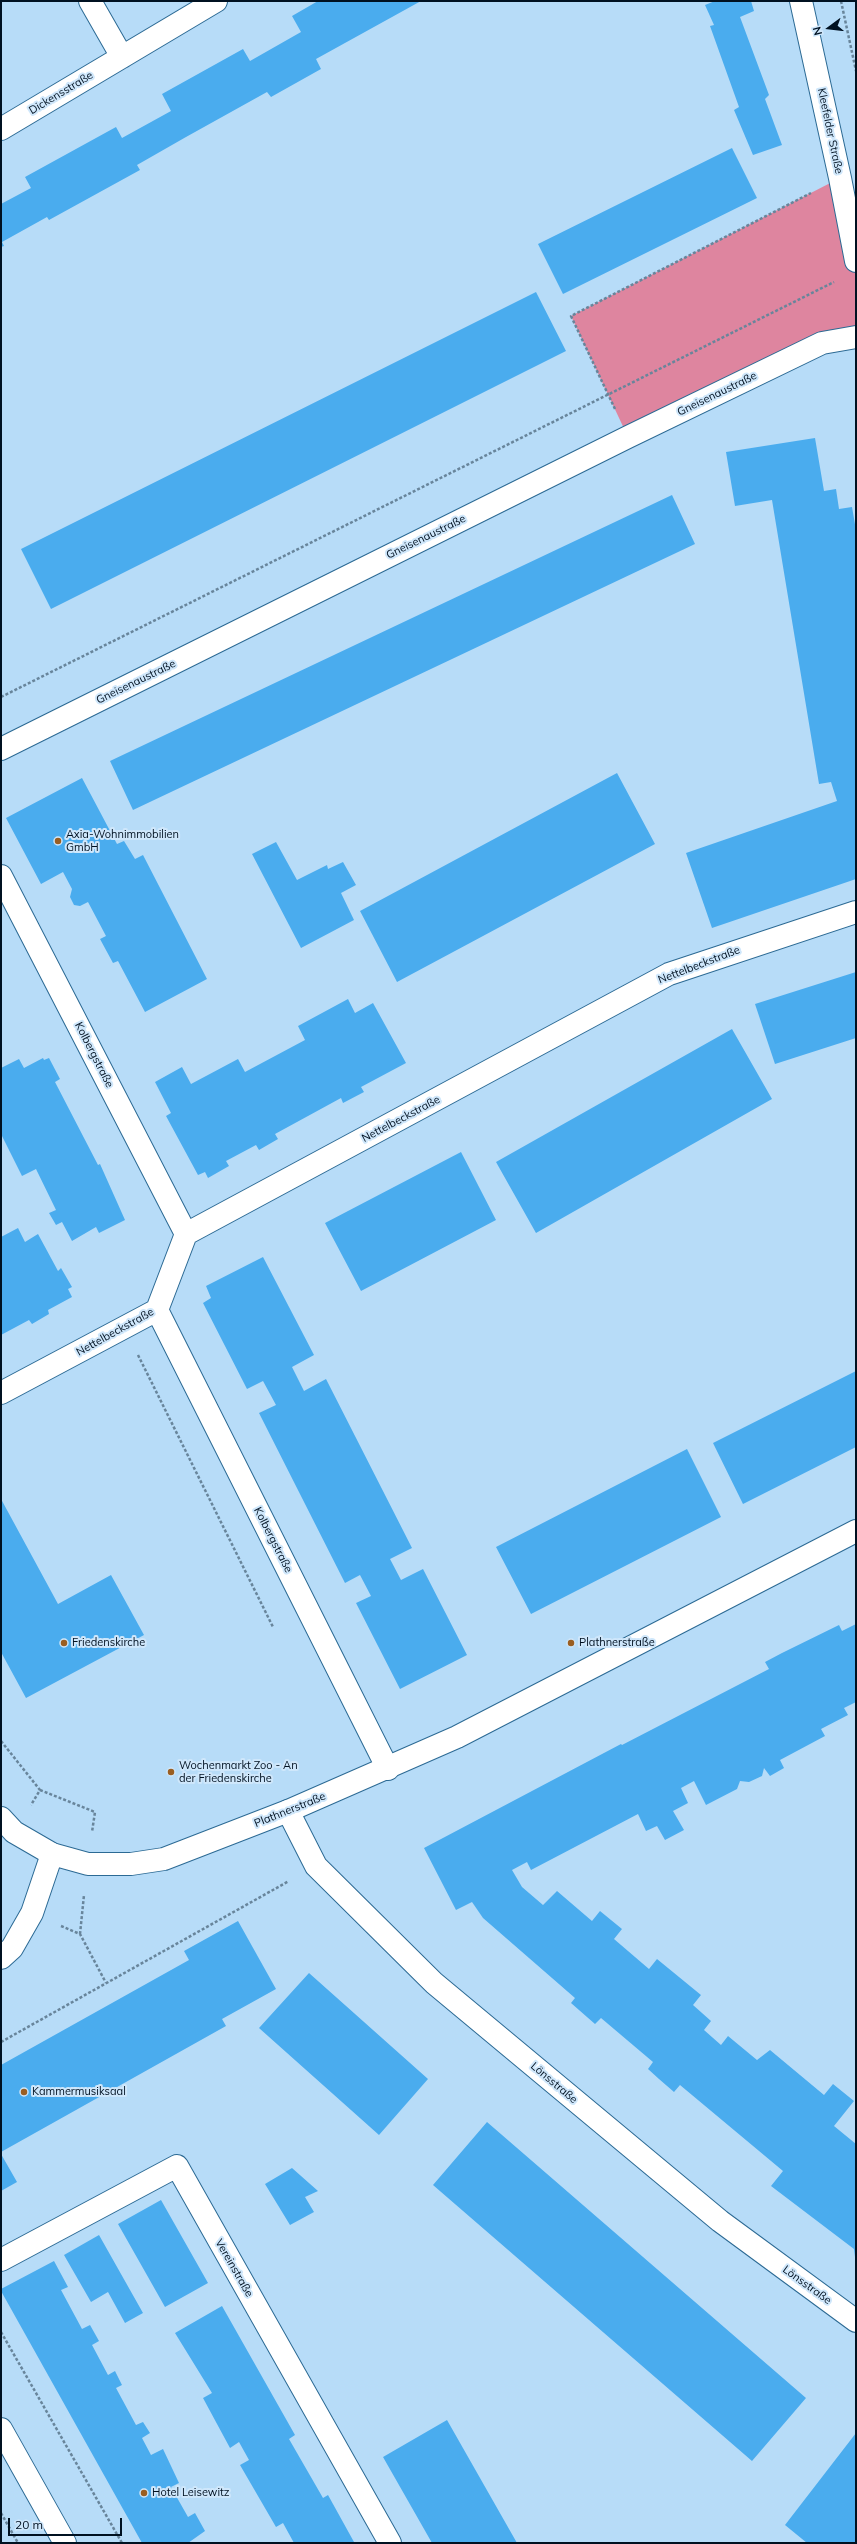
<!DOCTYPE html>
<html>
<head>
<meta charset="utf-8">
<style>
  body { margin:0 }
  #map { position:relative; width:857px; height:2544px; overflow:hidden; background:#b7dcf8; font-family:Mulish,sans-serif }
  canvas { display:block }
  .frame { position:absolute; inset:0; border:2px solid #001121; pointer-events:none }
  .north { position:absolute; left:809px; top:8px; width:40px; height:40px; -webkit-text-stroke:3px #cfe7fb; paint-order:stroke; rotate:255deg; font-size:11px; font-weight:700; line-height:16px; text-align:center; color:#001121 }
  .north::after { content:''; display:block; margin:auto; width:14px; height:18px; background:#001121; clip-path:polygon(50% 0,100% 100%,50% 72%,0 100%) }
  .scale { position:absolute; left:8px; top:2518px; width:114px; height:18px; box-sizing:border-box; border:2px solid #001121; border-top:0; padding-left:5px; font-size:12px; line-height:14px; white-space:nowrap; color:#001121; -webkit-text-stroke:3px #cfe7fb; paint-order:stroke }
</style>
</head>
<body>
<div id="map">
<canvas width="857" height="2544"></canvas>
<div class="frame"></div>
<div class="north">N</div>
<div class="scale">20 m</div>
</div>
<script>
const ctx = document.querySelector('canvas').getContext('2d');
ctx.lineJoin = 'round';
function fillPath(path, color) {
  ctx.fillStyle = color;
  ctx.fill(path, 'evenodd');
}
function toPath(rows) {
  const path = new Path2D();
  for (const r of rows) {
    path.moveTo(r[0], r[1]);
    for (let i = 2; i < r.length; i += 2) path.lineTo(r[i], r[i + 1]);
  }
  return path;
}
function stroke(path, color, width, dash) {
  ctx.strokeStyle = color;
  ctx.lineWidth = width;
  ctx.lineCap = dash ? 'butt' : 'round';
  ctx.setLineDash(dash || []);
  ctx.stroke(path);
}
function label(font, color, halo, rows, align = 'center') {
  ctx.font = font + ' Mulish,sans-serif';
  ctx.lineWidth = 4;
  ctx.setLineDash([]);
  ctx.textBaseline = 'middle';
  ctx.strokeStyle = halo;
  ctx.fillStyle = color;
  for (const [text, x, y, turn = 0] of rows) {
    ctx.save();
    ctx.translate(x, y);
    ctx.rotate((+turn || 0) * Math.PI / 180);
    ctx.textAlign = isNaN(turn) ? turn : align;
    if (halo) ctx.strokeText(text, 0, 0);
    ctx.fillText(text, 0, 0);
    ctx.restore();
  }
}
const green = toPath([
  [840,178,856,261,856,337,628,437,571,316]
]);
const building = toPath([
  [318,1,421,1,316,59,321,69,271,97,267,92,186,137,137,165,140,170,49,220,47,217,2,242,4,246,1,247,1,204,31,188,25,177,116,127,122,138,171,111,162,94,243,49,250,61,301,32,292,16],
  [715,1,751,1,754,11,740,17,769,95,765,99,782,145,753,155,734,110,739,107,710,26,714,25,705,5],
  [732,148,757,198,563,294,538,244],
  [536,292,566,351,51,609,21,549],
  [815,438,824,491,836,489,839,509,852,507,856,530,856,879,712,928,686,853,837,801,831,782,819,784,772,500,735,506,726,452],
  [672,495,695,544,133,810,110,761],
  [617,773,655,844,397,982,360,911],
  [82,778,117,844,124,841,135,859,143,855,207,979,145,1012,118,961,113,963,100,939,106,936,88,902,80,906,74,905,70,897,72,889,63,872,41,884,6,818],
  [276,842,297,880,327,865,328,869,343,862,356,885,341,893,354,920,301,948,252,854],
  [856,972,856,1038,775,1064,755,1004],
  [348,999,355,1013,373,1003,406,1063,361,1087,364,1092,343,1103,341,1098,275,1134,278,1139,259,1150,256,1145,226,1161,229,1166,208,1178,205,1172,198,1175,166,1116,171,1113,155,1082,182,1067,191,1084,238,1059,245,1072,305,1040,298,1026],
  [732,1029,772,1099,536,1233,496,1162],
  [43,1058,44,1060,49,1058,60,1079,55,1082,98,1165,100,1164,125,1220,99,1233,96,1227,72,1241,62,1222,56,1225,49,1213,56,1210,36,1169,22,1176,1,1134,1,1068,19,1059,24,1068],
  [461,1152,496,1220,361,1291,325,1223],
  [18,1228,25,1242,38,1234,58,1271,61,1268,72,1287,68,1289,72,1297,48,1310,49,1314,32,1324,29,1320,1,1335,1,1237],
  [263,1257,314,1355,292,1367,304,1391,326,1379,412,1548,390,1559,401,1580,423,1569,467,1655,400,1689,356,1603,371,1596,360,1575,345,1583,259,1413,276,1405,263,1381,247,1389,203,1303,211,1298,206,1286],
  [856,1371,856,1447,743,1504,713,1443],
  [687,1449,721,1517,531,1614,496,1547],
  [1,1499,58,1604,111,1575,144,1635,26,1698,1,1652],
  [856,1624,856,1702,844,1708,848,1715,821,1729,825,1736,780,1760,784,1768,770,1776,764,1768,762,1776,749,1782,740,1781,737,1789,706,1805,694,1781,681,1788,688,1803,673,1811,684,1830,665,1840,657,1826,646,1831,638,1814,531,1870,527,1862,512,1870,522,1887,543,1905,557,1891,592,1921,600,1911,622,1929,614,1939,649,1969,657,1959,701,1995,693,2005,711,2021,704,2030,721,2045,728,2036,757,2060,770,2050,824,2095,833,2084,854,2101,834,2126,856,2144,855,2257,854,2249,771,2186,783,2171,680,2085,674,2092,659,2079,648,2069,653,2062,601,2018,595,2024,571,2003,575,1998,483,1918,472,1902,456,1910,424,1848,621,1744,622,1745,769,1669,765,1662,782,1653,839,1625,842,1631],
  [238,1921,276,1989,222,2019,226,2026,1,2152,1,2065,189,1960,184,1951],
  [309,1973,428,2079,379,2135,259,2028],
  [487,2122,806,2398,752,2461,433,2185],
  [1,2154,17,2182,1,2191],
  [292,2168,318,2191,305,2197,314,2212,290,2225,265,2184],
  [161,2200,208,2283,165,2307,118,2224],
  [99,2235,143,2313,125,2323,108,2292,91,2302,64,2255],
  [54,2261,68,2287,61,2290,82,2329,90,2325,99,2341,92,2345,108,2375,115,2371,122,2385,116,2388,136,2425,143,2422,150,2433,142,2438,151,2455,163,2449,179,2483,171,2487,188,2517,195,2513,205,2531,188,2543,142,2543,1,2291,1,2289],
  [222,2306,295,2435,289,2439,323,2498,328,2495,354,2542,352,2543,294,2543,283,2523,276,2527,240,2465,249,2460,239,2442,230,2448,203,2398,212,2393,175,2333],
  [447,2420,517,2543,432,2543,383,2457],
  [856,2433,856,2543,807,2543,785,2525]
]);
const path = toPath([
  [841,1,856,71],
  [615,409,571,316,811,193],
  [1,697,834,282],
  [138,1355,273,1627],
  [1,1741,40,1790,31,1805],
  [40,1790,95,1812,92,1832],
  [61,1926,80,1934,106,1983],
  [80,1934,84,1895],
  [1,2042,289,1881],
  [1,2332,122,2543],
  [1,2513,18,2543]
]);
const street = toPath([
  [90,1,122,57],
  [801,1,840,178,856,261],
  [1,129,216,1],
  [1,749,628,437,822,343,856,337],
  [1,876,186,1234],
  [157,1310,388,1769],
  [1,1393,157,1310,186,1234,669,974,856,912],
  [288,1811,316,1866,434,1983,720,2221,856,2321],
  [1,1958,12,1948,32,1913,52,1854],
  [1,2260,177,2166,390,2543],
  [1,2429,65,2543]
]);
const secondary = toPath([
  [1,1818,14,1832,52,1854,88,1864,131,1864,164,1859,288,1811,457,1737,856,1531]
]);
const markers = [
  [58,841,4,"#9a5e21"],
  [64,1643,4,"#9a5e21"],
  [571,1643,4,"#9a5e21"],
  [171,1772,4,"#9a5e21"],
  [24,2092,4,"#9a5e21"],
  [144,2493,4,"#9a5e21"]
];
const streetNames = [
  ["Dickensstraße",61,93,-31],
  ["Kleefelder Straße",830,131,78],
  ["Gneisenaustraße",717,394,-26],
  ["Gneisenaustraße",426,537,-26],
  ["Gneisenaustraße",136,682,-26],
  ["Nettelbeckstraße",699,965,-21],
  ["Kolbergstraße",94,1055,63],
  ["Nettelbeckstraße",401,1119,-28],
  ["Nettelbeckstraße",115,1332,-29],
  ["Kolbergstraße",273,1540,63],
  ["Plathnerstraße",290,1810,-22],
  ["Lönsstraße",554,2083,40],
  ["Vereinstraße",234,2268,60],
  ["Lönsstraße",807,2285,36]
];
const poiNames = [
  ["Axia-Wohnimmobilien",66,835],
  ["GmbH",66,848],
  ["Friedenskirche",72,1643],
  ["Plathnerstraße",579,1643],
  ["Wochenmarkt Zoo - An",179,1766],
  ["der Friedenskirche",179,1779],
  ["Kammermusiksaal",32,2092],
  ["Hotel Leisewitz",152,2493]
];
fillPath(green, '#de859f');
fillPath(building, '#4aacee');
stroke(street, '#2c6a94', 24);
stroke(secondary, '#2c6a94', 24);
stroke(path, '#68859b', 2.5, [3, 2]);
stroke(street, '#fff', 22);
stroke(secondary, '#fff', 22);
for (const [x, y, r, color] of markers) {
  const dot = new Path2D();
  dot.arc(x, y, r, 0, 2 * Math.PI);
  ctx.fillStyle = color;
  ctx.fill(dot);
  stroke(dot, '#cfe7fb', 1.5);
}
label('11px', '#001121', '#cfe7fb', streetNames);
label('11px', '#001121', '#cfe7fb', poiNames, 'left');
</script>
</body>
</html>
